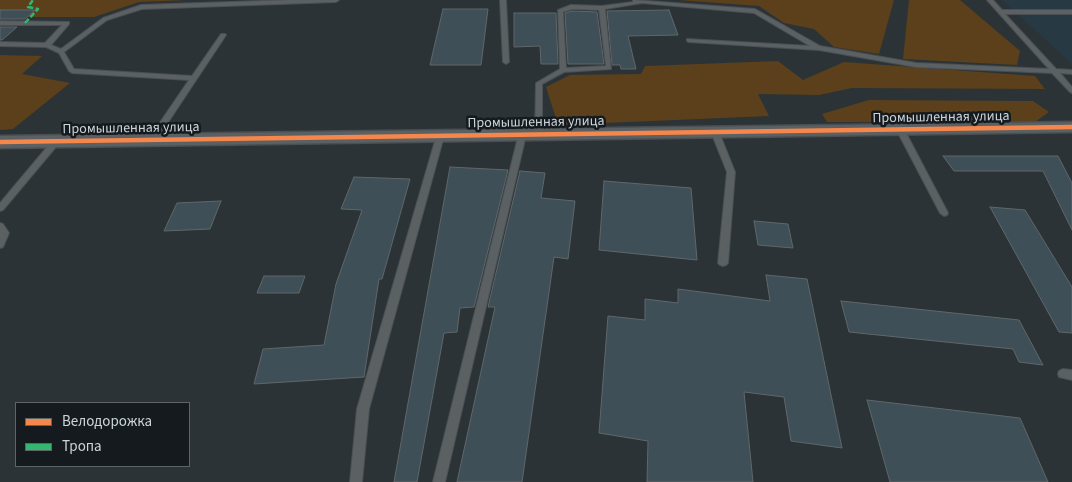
<!DOCTYPE html>
<html>
<head>
<meta charset="utf-8">
<style>
  body { margin:0 }
  #map { position:relative; width:1072px; height:482px; overflow:hidden; background:#2b3336; font-family:"Source Sans 3",sans-serif }
  canvas { display:block }
  .legend { position:absolute; left:15px; top:402px; width:175px; height:65px; box-sizing:border-box; background:#141a1e; border:1px solid #5e6569; margin:0; padding:6px 9px; list-style:none; font-size:15px; color:#cdd5da }
  .legend li { display:flex; align-items:center; gap:10px; height:25px }
  .legend b { width:25px; border:1px solid #5e6569 }
</style>
</head>
<body>
<div id="map">
<canvas width="1072" height="482"></canvas>
<ul class="legend">
<li><b style="height:6px;background:#f5874c"></b>Велодорожка</li>
<li><b style="height:6px;background:#33b770"></b>Тропа</li>
</ul>
</div>
<script>
const ctx = document.querySelector('canvas').getContext('2d');
ctx.lineJoin = 'round';
function fillPath(path, color) {
  ctx.fillStyle = color;
  ctx.fill(path, 'evenodd');
}
function toPath(rows) {
  const path = new Path2D();
  for (const r of rows) {
    path.moveTo(r[0], r[1]);
    for (let i = 2; i < r.length; i += 2) path.lineTo(r[i], r[i + 1]);
  }
  return path;
}
function stroke(path, color, width, dash) {
  ctx.strokeStyle = color;
  ctx.lineWidth = width;
  ctx.lineCap = dash ? 'butt' : 'round';
  ctx.setLineDash(dash || []);
  ctx.stroke(path);
}
function label(font, color, halo, rows, align = 'center') {
  ctx.font = font + ' "Source Sans 3",sans-serif';
  ctx.lineWidth = 5;
  ctx.setLineDash([]);
  ctx.textBaseline = 'middle';
  ctx.strokeStyle = halo;
  ctx.fillStyle = color;
  for (const [text, x, y, turn = 0] of rows) {
    ctx.save();
    ctx.translate(x, y);
    ctx.rotate((+turn || 0) * Math.PI / 180);
    ctx.textAlign = isNaN(turn) ? turn : align;
    if (halo) ctx.strokeText(text, 0, 0);
    ctx.fillText(text, 0, 0);
    ctx.restore();
  }
}
const built = toPath([
  [1002,0,1072,0,1072,64]
]);
const green = toPath([
  [0,0,186,0,139,2,94,17,28,17,34,10,0,10],
  [679,0,894,0,879,54,834,47,814,29,784,23,759,6],
  [909,0,960,0,1020,51,1017,65,903,59],
  [0,55,42,56,22,74,70,83,13,129,0,130],
  [778,61,803,80,844,62,1035,76,1045,89,852,88,819,95,758,94,769,116,558,125,546,87,570,75,641,74,645,66],
  [869,100,1033,101,1049,112,1035,122,827,122,822,114]
]);
const building = toPath([
  [443,9,488,9,481,65,430,65,443,9],
  [0,10,35,10,25,19,0,19,0,10],
  [669,10,678,35,628,36,636,69,621,69,620,65,612,65,607,11,669,10],
  [572,11,597,12,604,64,568,64,565,13,572,11],
  [514,13,556,13,558,64,541,64,540,46,514,47,514,13],
  [0,27,17,27,2,40,0,40,0,27],
  [943,156,1058,156,1072,183,1072,230,1043,171,954,171,943,156],
  [450,167,508,170,474,307,460,308,457,332,444,333,417,482,394,482,450,167],
  [520,171,545,173,541,198,575,201,568,259,554,257,522,482,457,482,495,307,488,307,520,171],
  [354,177,410,179,382,279,379,279,364,377,254,384,263,349,324,345,336,284,362,210,341,209,354,177],
  [604,181,691,188,697,260,599,250,604,181],
  [221,201,210,229,164,231,177,203,221,201],
  [990,207,1025,210,1072,287,1072,333,1059,332,990,207],
  [754,221,788,224,793,248,758,245,754,221],
  [766,275,807,279,842,448,791,441,784,397,744,392,753,482,647,482,648,441,599,433,608,316,645,320,645,299,678,303,678,289,770,301,766,275],
  [264,276,305,276,299,293,257,293,264,276],
  [841,301,1019,320,1043,365,1019,362,1013,349,849,332,841,301],
  [867,400,1020,418,1048,482,890,482,867,400]
]);
const service = toPath([
  [290,0,339,0,336,2,142,9,107,20,64,52,74,69,192,76,221,34,225,34,226,35,155,142,152,142,148,140,189,80,72,73,69,71,59,53,46,47,0,46,0,42,45,43,62,25,0,25,0,21,69,22,69,24,51,45,61,49,103,18,141,5,290,0],
  [500,0,506,0,509,62,506,64,503,62,500,0],
  [633,0,755,9,820,46,916,63,1049,69,987,0,993,0,1002,10,1072,10,1072,14,1005,14,1056,69,1072,70,1072,74,1060,73,1072,87,1072,93,1070,92,1052,73,916,67,819,50,689,42,687,41,687,39,810,46,754,13,642,3,605,9,611,69,564,72,542,84,542,134,538,136,535,136,536,83,560,69,558,10,571,5,602,6,633,2,633,0],
  [572,9,599,10,606,66,566,68,563,12,572,9],
  [897,127,903,127,904,129,948,213,947,215,944,216,940,213,896,129,897,127],
  [712,130,715,130,719,132,735,172,728,263,726,265,723,266,720,265,718,263,727,172,711,132,712,130],
  [519,133,522,133,526,135,445,482,433,482,519,133],
  [437,134,443,134,444,136,369,409,362,482,350,482,357,409,437,134],
  [53,140,59,140,60,142,3,210,0,211,0,203,53,140],
  [0,223,3,224,9,233,3,247,0,248,0,223],
  [1063,369,1072,370,1072,380,1059,377,1058,374,1059,371,1063,369]
]);
const tertiary = toPath([
  [1072,122,1072,132,0,148,0,136,1072,122]
]);
const quiet = toPath([
  [25,23,38,9,28,7,33,0]
]);
const cycleway = toPath([
  [0,142,1072,127]
]);
const streetNames = [
  ["Промышленная улица",941,118,-1],
  ["Промышленная улица",536,123,-1],
  ["Промышленная улица",131,129,-1]
];
fillPath(built, '#273943');
fillPath(green, '#5b401b');
fillPath(building, '#3e4f57');
stroke(building, '#60676a', 1);
stroke(service, '#494f53', 2);
stroke(tertiary, '#494f53', 3);
fillPath(service, '#5b6063');
fillPath(tertiary, '#5b6063');
stroke(quiet, '#33b770', 2.5, [5.5, 2.5]);
stroke(cycleway, '#f5874c', 4.5);
label('14px', '#cdd5da', '#141a1e', streetNames);
</script>
</body>
</html>
